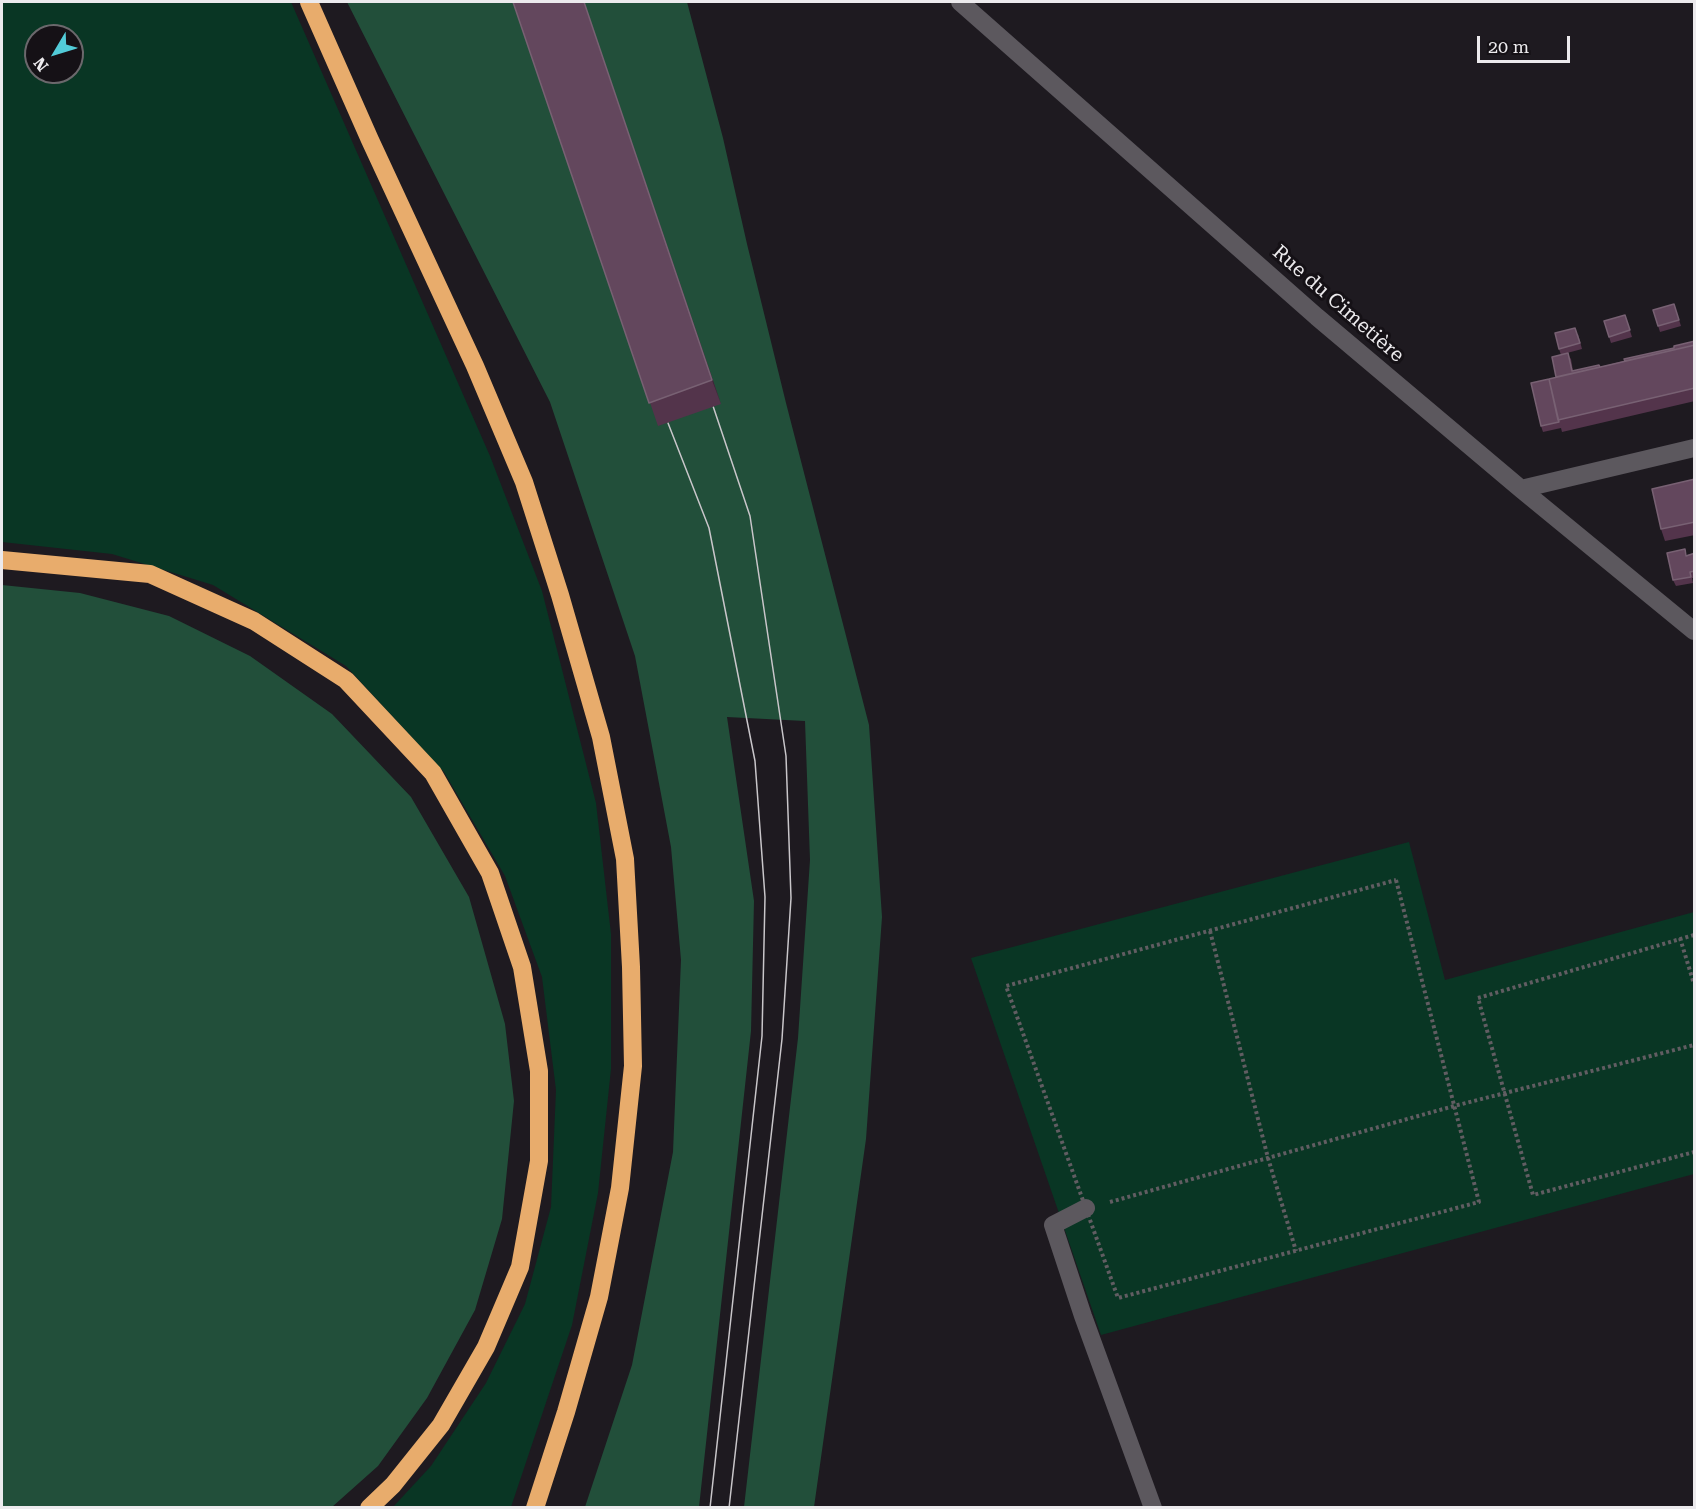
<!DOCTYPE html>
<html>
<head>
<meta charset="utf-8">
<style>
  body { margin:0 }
  #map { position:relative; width:1696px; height:1509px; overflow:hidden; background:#1e1a20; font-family:"Roboto Serif",serif }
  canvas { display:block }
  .frame { position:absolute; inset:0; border:3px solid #eceaed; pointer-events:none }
  .north { position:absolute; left:24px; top:24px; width:60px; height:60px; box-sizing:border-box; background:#151116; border:2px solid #6b686c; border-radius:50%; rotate:232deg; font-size:16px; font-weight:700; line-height:24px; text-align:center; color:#eceaed }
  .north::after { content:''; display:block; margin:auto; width:21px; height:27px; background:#52cbd8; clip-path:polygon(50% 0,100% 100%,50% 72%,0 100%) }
  .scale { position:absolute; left:1477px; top:36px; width:93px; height:27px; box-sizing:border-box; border:3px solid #eceaed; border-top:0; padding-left:8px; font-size:18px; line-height:21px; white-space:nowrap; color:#eceaed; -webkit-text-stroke:4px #151116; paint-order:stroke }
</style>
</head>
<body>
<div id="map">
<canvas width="1696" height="1509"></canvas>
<div class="frame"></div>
<div class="north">N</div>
<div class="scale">20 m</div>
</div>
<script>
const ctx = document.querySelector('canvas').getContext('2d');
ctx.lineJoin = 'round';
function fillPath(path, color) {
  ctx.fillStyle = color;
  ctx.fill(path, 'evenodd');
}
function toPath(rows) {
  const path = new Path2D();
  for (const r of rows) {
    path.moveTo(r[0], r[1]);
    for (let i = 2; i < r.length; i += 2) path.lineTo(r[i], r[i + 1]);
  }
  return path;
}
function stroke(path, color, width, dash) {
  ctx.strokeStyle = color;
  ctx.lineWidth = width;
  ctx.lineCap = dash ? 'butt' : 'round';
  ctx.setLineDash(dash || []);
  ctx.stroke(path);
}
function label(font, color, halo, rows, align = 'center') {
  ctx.font = font + ' "Roboto Serif",serif';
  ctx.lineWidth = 6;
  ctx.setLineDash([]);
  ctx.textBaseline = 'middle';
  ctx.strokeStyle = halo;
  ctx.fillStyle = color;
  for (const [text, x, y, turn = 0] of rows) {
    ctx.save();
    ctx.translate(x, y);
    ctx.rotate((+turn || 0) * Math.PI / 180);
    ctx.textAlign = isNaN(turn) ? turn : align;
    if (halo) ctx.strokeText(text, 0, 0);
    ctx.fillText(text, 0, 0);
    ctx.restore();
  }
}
const green = toPath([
  [2,2,291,2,490,456,542,591,596,803,611,934,611,1069,598,1193,572,1325,511,1507,393,1507,431,1466,486,1383,525,1304,551,1207,556,1090,542,977,505,876,444,772,346,666,213,585,112,554,2,542],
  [36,36,72,36,72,72,36,72],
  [1409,842,1445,980,1694,912,1694,1174,1101,1335,971,958]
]);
const forest = toPath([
  [347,2,687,2,723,138,747,244,786,403,869,725,882,917,866,1139,814,1507,744,1507,798,1038,810,860,805,721,727,717,754,901,751,1031,699,1507,585,1507,632,1365,673,1152,681,960,671,847,635,656,550,402],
  [2,585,80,593,169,616,250,656,332,714,411,797,469,897,505,1024,514,1101,502,1219,475,1310,427,1398,378,1466,332,1507,2,1507]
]);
const path = toPath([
  [1396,880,1479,1202,1118,1298,1006,986,1396,880],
  [1210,931,1268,1158,1296,1251],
  [1694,935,1478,998,1533,1195,1694,1152],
  [1680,938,1694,984],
  [1110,1202,1454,1106,1694,1045]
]);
const minor = toPath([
  [960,2,1317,317,1521,489,1694,631],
  [1521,489,1694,448],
  [1086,1208,1053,1225,1083,1316,1153,1508]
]);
const highway = toPath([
  [309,2,370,140,475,366,524,482,560,595,601,737,625,859,631,967,633,1066,620,1188,599,1297,566,1412,535,1508],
  [2,560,150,574,254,621,346,680,433,773,490,873,522,967,539,1071,539,1161,520,1267,486,1347,441,1425,393,1485,369,1508]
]);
const tram = toPath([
  [713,406,750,516,786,756,791,898,782,1039,729,1508],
  [668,423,709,528,755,761,765,897,762,1036,710,1508]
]);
const wall = toPath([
  [513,2,584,2,721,404,658,426],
  [1674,304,1681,326,1660,332,1653,310],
  [1625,315,1632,337,1611,343,1604,321],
  [1578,334,1582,349,1567,353,1571,359,1573,371,1600,367,1674,348,1695,341,1695,401,1562,432,1561,428,1543,432,1541,426,1556,377,1561,355,1559,349],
  [1695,479,1695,535,1665,541,1661,529],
  [1695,553,1695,578,1692,578,1693,583,1676,586,1673,580,1687,555]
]);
const shadedWall = toPath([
  [584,2,721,404,712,380]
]);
const building = toPath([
  [513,2,584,2,712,380,649,403,513,2],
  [1674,304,1679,320,1658,326,1653,310,1674,304],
  [1625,315,1630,330,1609,337,1604,321,1625,315],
  [1575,328,1580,343,1559,349,1555,333,1575,328],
  [1695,341,1695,345,1625,361,1624,359,1674,348,1674,346,1695,341],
  [1695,345,1695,388,1558,420,1549,379,1695,345],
  [1568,353,1572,371,1599,365,1600,367,1556,377,1552,357,1568,353],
  [1549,379,1559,422,1541,426,1531,383,1549,379],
  [1695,479,1695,522,1661,529,1652,489,1695,479],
  [1685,549,1686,556,1695,553,1695,571,1690,572,1691,577,1673,580,1667,553,1685,549]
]);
const streetNames = [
  ["Rue du Cimetière",1338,304,41]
];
fillPath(green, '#093624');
fillPath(forest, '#224f3a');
stroke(path, '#615d62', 4, [3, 3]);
stroke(minor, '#5c585e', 18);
stroke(highway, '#e8ac6c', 18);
stroke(tram, '#c9c6ca', 1.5);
fillPath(wall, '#53344b');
fillPath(shadedWall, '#372133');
fillPath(building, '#63475d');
stroke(building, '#786173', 1.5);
label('20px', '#eceaed', '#151116', streetNames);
</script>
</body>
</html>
